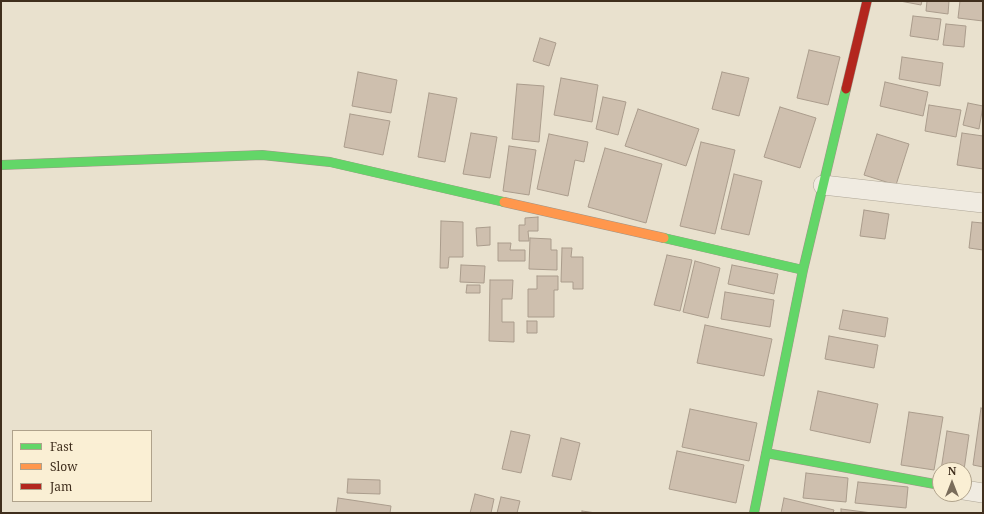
<!DOCTYPE html>
<html>
<head>
<meta charset="utf-8">
<style>
  body { margin:0 }
  #map { position:relative; width:984px; height:514px; overflow:hidden; background:#e9e1ce; font-family:"Noto Serif",serif }
  canvas { display:block }
  .frame { position:absolute; inset:0; border:2px solid #3f2e1d; pointer-events:none }
  .legend { position:absolute; left:12px; top:430px; width:140px; height:72px; box-sizing:border-box; background:#faefd4; border:1px solid #afa28b; margin:0; padding:5px 7px; list-style:none; font-size:12px; color:#3f2e1d }
  .legend li { display:flex; align-items:center; gap:8px; height:20px }
  .legend b { width:20px; border:1px solid #afa28b }
  .north { position:absolute; left:932px; top:462px; width:40px; height:40px; box-sizing:border-box; background:#faefd4; border:1px solid #afa28b; border-radius:50%; rotate:0deg; font-size:11px; font-weight:700; line-height:16px; text-align:center; color:#3f2e1d }
  .north::after { content:''; display:block; margin:auto; width:14px; height:18px; background:#7a6d5b; clip-path:polygon(50% 0,100% 100%,50% 72%,0 100%) }
</style>
</head>
<body>
<div id="map">
<canvas width="984" height="514"></canvas>
<div class="frame"></div>
<ul class="legend">
<li><b style="height:5px;background:#63d668"></b>Fast</li>
<li><b style="height:5px;background:#ff974d"></b>Slow</li>
<li><b style="height:5px;background:#b3261e"></b>Jam</li>
</ul>
<div class="north">N</div>
</div>
<script>
const ctx = document.querySelector('canvas').getContext('2d');
ctx.lineJoin = 'round';
function fillPath(path, color) {
  ctx.fillStyle = color;
  ctx.fill(path, 'evenodd');
}
function toPath(rows) {
  const path = new Path2D();
  for (const r of rows) {
    path.moveTo(r[0], r[1]);
    for (let i = 2; i < r.length; i += 2) path.lineTo(r[i], r[i + 1]);
  }
  return path;
}
function stroke(path, color, width, dash) {
  ctx.strokeStyle = color;
  ctx.lineWidth = width;
  ctx.lineCap = dash ? 'butt' : 'round';
  ctx.setLineDash(dash || []);
  ctx.stroke(path);
}
const building = toPath([
  [900,1,922,1,921,5,900,1],
  [927,1,949,1,948,14,926,11,927,1],
  [960,1,983,1,983,21,958,18,960,1],
  [913,16,941,19,938,40,910,36,913,16],
  [946,24,966,26,964,47,943,45,946,24],
  [540,38,556,43,549,66,533,61,540,38],
  [809,50,840,57,828,105,797,98,809,50],
  [902,57,943,63,940,86,899,79,902,57],
  [358,72,397,80,391,113,352,106,358,72],
  [722,72,749,78,739,116,712,109,722,72],
  [561,78,598,85,592,122,554,115,561,78],
  [885,82,928,92,923,116,880,106,885,82],
  [517,84,544,86,539,142,512,139,517,84],
  [429,93,457,98,445,162,418,157,429,93],
  [603,97,626,102,618,135,596,129,603,97],
  [968,103,983,106,979,129,963,125,968,103],
  [929,105,961,110,956,137,925,131,929,105],
  [780,107,816,118,800,168,764,157,780,107],
  [638,109,699,129,686,166,625,146,638,109],
  [350,114,390,121,383,155,344,147,350,114],
  [471,133,497,137,490,178,463,174,471,133],
  [962,133,983,136,983,169,957,165,962,133],
  [549,134,588,142,584,162,575,160,568,196,537,189,549,134],
  [877,134,909,144,896,185,864,175,877,134],
  [701,142,735,150,715,234,680,226,701,142],
  [509,146,536,150,529,195,503,191,509,146],
  [605,148,662,164,646,223,588,207,605,148],
  [734,174,762,181,749,235,721,229,734,174],
  [864,210,889,214,885,239,860,236,864,210],
  [538,217,538,231,528,231,529,241,519,241,519,225,525,225,525,218,538,217],
  [441,221,463,222,463,257,449,257,448,268,440,268,441,221],
  [972,222,983,223,983,250,969,248,972,222],
  [490,227,490,245,477,246,476,228,490,227],
  [530,238,551,239,551,250,557,250,557,270,529,269,530,238],
  [498,243,511,243,510,250,525,250,525,261,498,261,498,243],
  [562,248,572,248,571,257,583,257,583,289,573,289,573,282,561,282,562,248],
  [667,255,692,260,680,311,654,305,667,255],
  [695,261,720,268,708,318,683,312,695,261],
  [461,265,485,266,484,283,460,282,461,265],
  [732,265,778,274,774,294,728,284,732,265],
  [537,276,558,276,558,290,554,290,554,317,528,317,528,289,537,289,537,276],
  [490,280,513,280,512,299,502,299,502,322,514,322,514,342,489,341,490,280],
  [467,285,480,285,480,293,466,293,467,285],
  [725,292,774,300,770,327,721,319,725,292],
  [843,310,888,318,885,337,839,329,843,310],
  [527,321,537,321,537,333,527,333,527,321],
  [705,325,772,339,764,376,697,363,705,325],
  [829,336,878,345,874,368,825,359,829,336],
  [818,391,878,404,870,443,810,430,818,391],
  [981,408,983,409,983,467,973,465,981,408],
  [690,409,757,423,749,461,682,447,690,409],
  [909,412,943,417,934,470,901,465,909,412],
  [511,431,530,435,521,473,502,469,511,431],
  [947,431,969,435,964,470,941,470,947,431],
  [561,438,580,443,571,480,552,476,561,438],
  [677,451,744,465,736,503,669,489,677,451],
  [806,473,848,478,846,502,803,498,806,473],
  [348,479,380,480,380,494,347,493,348,479],
  [858,482,908,487,906,508,855,503,858,482],
  [475,494,494,499,491,513,470,513,475,494],
  [501,497,520,501,517,513,497,513,501,497],
  [338,498,391,506,390,513,336,513,338,498],
  [784,498,834,510,833,513,781,513,784,498],
  [841,509,872,513,841,513,841,509],
  [582,511,596,513,582,513,582,511]
]);
const street = toPath([
  [823,185,983,203],
  [964,490,983,493]
]);
const fast = toPath([
  [1,165,262,155,330,162,504,202],
  [664,238,803,270],
  [766,453,940,485],
  [754,513,803,270,846,89]
]);
const slow = toPath([
  [504,202,664,238]
]);
const jam = toPath([
  [846,89,867,1]
]);
fillPath(building, '#cebfae');
stroke(building, '#aa9c8c', 1);
stroke(street, '#aea697', 20);
stroke(fast, '#9e9587', 10);
stroke(slow, '#9e9587', 10);
stroke(jam, '#9e9587', 10);
stroke(street, '#f0ebe1', 19);
stroke(fast, '#63d668', 9);
stroke(slow, '#ff974d', 9);
stroke(jam, '#b3261e', 9);
</script>
</body>
</html>
